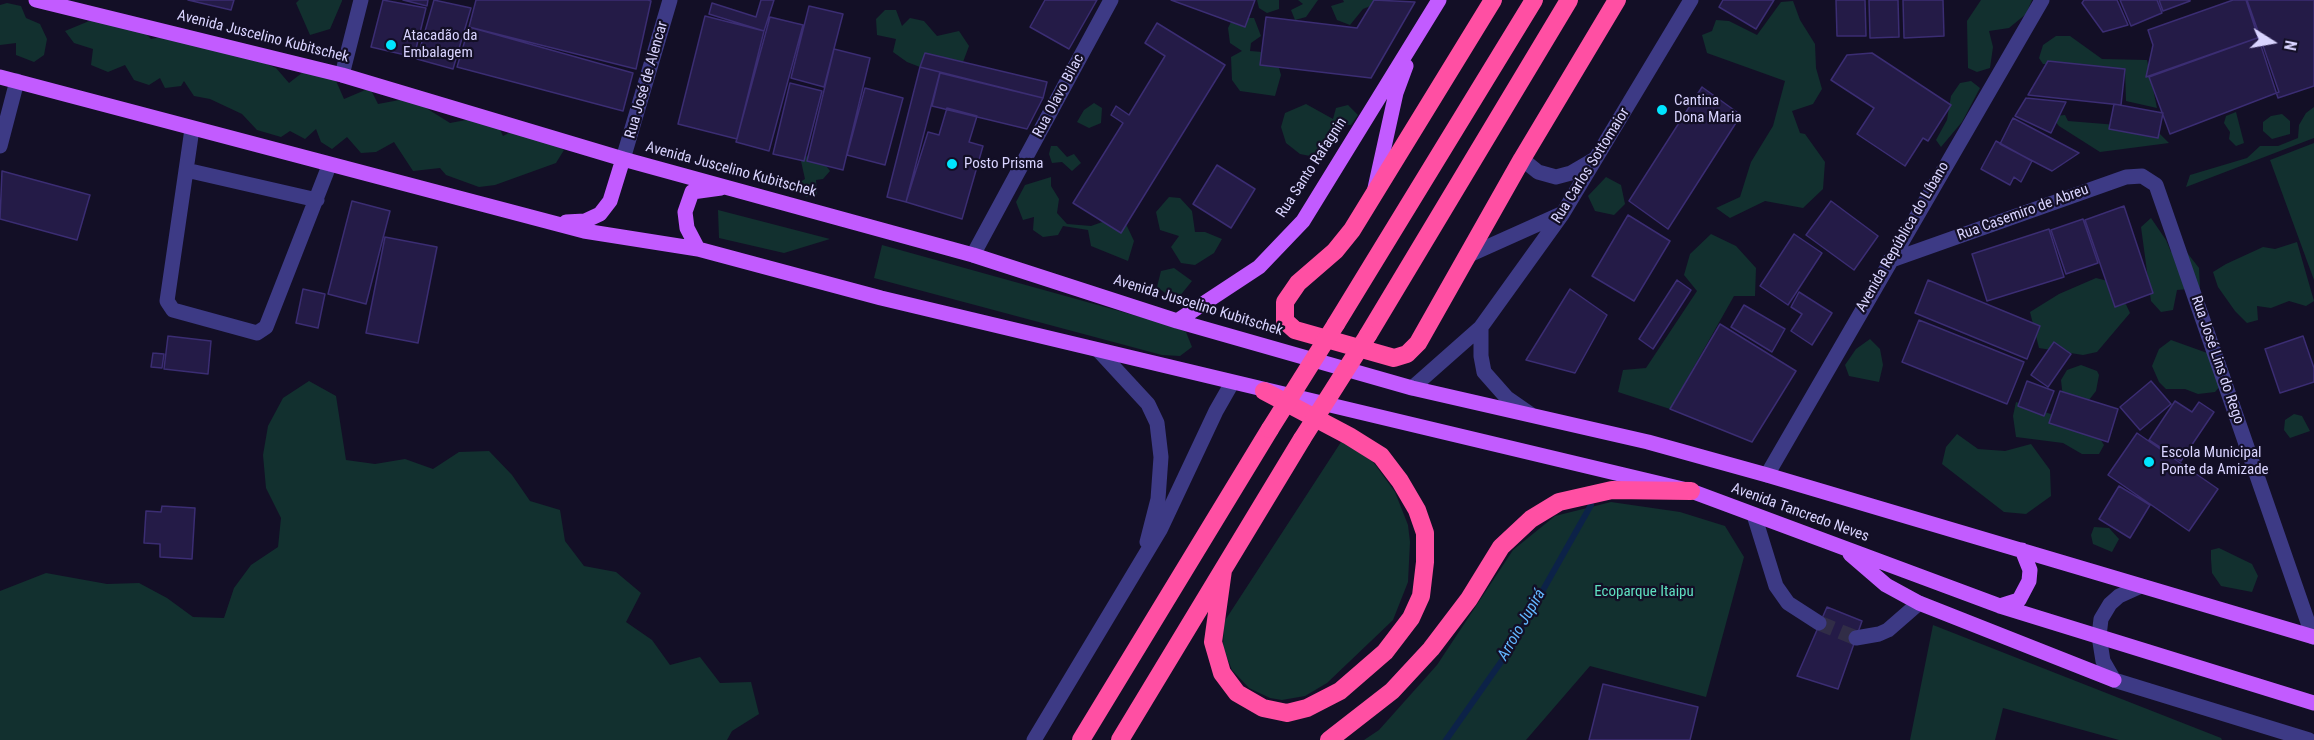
<!DOCTYPE html>
<html>
<head>
<meta charset="utf-8">
<style>
  body { margin:0 }
  #map { position:relative; width:2314px; height:740px; overflow:hidden; background:#130f26; font-family:"Roboto Condensed",sans-serif }
  canvas { display:block }
  .north { position:absolute; left:2242px; top:12px; width:60px; height:60px; -webkit-text-stroke:4px #130f26; paint-order:stroke; rotate:101deg; font-size:16px; font-weight:700; line-height:24px; text-align:center; color:#d9d4ff }
  .north::after { content:''; display:block; margin:auto; width:21px; height:27px; background:#d9d4ff; clip-path:polygon(50% 0,100% 100%,50% 72%,0 100%) }
</style>
</head>
<body>
<div id="map">
<canvas width="2314" height="740"></canvas>
<div class="north">N</div>
</div>
<script>
const ctx = document.querySelector('canvas').getContext('2d');
ctx.lineJoin = 'round';
function fillPath(path, color) {
  ctx.fillStyle = color;
  ctx.fill(path, 'evenodd');
}
function toPath(rows) {
  const path = new Path2D();
  for (const r of rows) {
    path.moveTo(r[0], r[1]);
    for (let i = 2; i < r.length; i += 2) path.lineTo(r[i], r[i + 1]);
  }
  return path;
}
function stroke(path, color, width, dash) {
  ctx.strokeStyle = color;
  ctx.lineWidth = width;
  ctx.lineCap = dash ? 'butt' : 'round';
  ctx.setLineDash(dash || []);
  ctx.stroke(path);
}
function label(font, color, halo, rows, align = 'center') {
  ctx.font = font + ' "Roboto Condensed",sans-serif';
  ctx.lineWidth = 4.5;
  ctx.setLineDash([]);
  ctx.textBaseline = 'middle';
  ctx.strokeStyle = halo;
  ctx.fillStyle = color;
  for (const [text, x, y, turn = 0] of rows) {
    ctx.save();
    ctx.translate(x, y);
    ctx.rotate((+turn || 0) * Math.PI / 180);
    ctx.textAlign = isNaN(turn) ? turn : align;
    if (halo) ctx.strokeText(text, 0, 0);
    ctx.fillText(text, 0, 0);
    ctx.restore();
  }
}
const green = toPath([
  [299,0,342,0,342,1,330,29,310,35,296,3],
  [1257,0,1279,0,1279,9,1267,13,1259,8],
  [1298,0,1318,0,1306,17,1295,20,1291,10,1303,4],
  [1343,0,1379,0,1378,3,1363,9,1350,25,1337,20,1331,6,1344,2],
  [1981,0,2032,0,2026,14,2009,28,1989,31,1993,47,1990,68,1977,72,1968,68,1967,21],
  [1793,1,1800,20,1815,44,1816,68,1822,89,1813,104,1792,111,1800,133,1805,134,1825,162,1823,189,1803,208,1765,201,1730,218,1716,208,1740,197,1751,162,1773,126,1785,81,1707,53,1702,35,1712,31,1716,20,1729,21,1757,35,1781,2],
  [7,3,21,6,26,18,40,24,47,39,44,55,34,62,16,55,16,43,0,45,0,5],
  [885,10,896,10,902,26,910,18,924,21,937,36,959,31,969,46,963,62,920,67,907,62,893,52,896,39,877,35,876,19],
  [111,12,135,22,151,39,184,32,239,52,276,68,289,83,307,69,333,74,344,99,370,88,378,104,410,98,450,123,493,115,503,136,522,126,564,150,556,163,495,185,479,187,446,175,440,168,413,171,394,142,376,152,361,153,347,137,332,149,321,142,316,129,305,139,290,131,281,137,257,130,242,114,210,99,194,96,184,81,181,86,165,88,160,78,149,85,134,80,125,65,108,72,91,65,93,49,74,43,65,31],
  [1233,18,1254,18,1261,36,1251,43,1250,51,1262,52,1277,61,1281,75,1275,96,1240,91,1232,80,1231,57,1242,51,1230,43,1228,28],
  [2056,36,2070,36,2102,59,2147,60,2157,108,2126,101,2125,69,2043,64,2039,58,2043,45],
  [1971,81,1980,88,1962,122,1941,147,1936,140,1947,120,1951,96,1960,83],
  [1094,103,1102,108,1101,123,1089,128,1077,122,1084,110],
  [1306,104,1333,119,1336,108,1348,105,1358,115,1351,125,1337,124,1337,139,1310,156,1300,154,1286,143,1281,127,1285,113],
  [2314,107,2314,138,2186,187,2190,175,2247,158,2260,146,2278,146,2298,138,2299,125,2306,113],
  [2236,112,2244,143,2236,146,2229,139,2230,132,2224,123,2226,116],
  [2282,114,2290,121,2290,134,2272,139,2263,131,2263,122,2271,116],
  [2065,115,2068,121,2154,128,2169,143,2100,152,2059,126,2054,120,2056,116],
  [2314,143,2314,280,2270,160],
  [1051,146,1057,146,1067,157,1074,154,1081,163,1072,171,1062,162,1052,163,1049,154],
  [808,155,819,156,830,171,823,179,816,180,817,195,806,197,795,185,805,179,801,161],
  [1051,177,1051,186,1059,199,1057,213,1067,224,1091,226,1108,220,1126,224,1134,241,1128,261,1091,246,1088,230,1063,226,1058,235,1043,237,1033,230,1034,217,1023,220,1016,202,1025,185],
  [1606,177,1621,185,1625,204,1614,215,1595,211,1588,196],
  [1169,197,1180,198,1192,211,1195,232,1205,232,1222,239,1214,253,1195,265,1181,263,1171,247,1179,236,1160,230,1156,212],
  [718,210,830,239,784,253,719,238],
  [2151,218,2166,240,2171,252,2185,250,2199,268,2200,288,2177,290,2173,310,2161,312,2151,301,2141,227],
  [1711,234,1736,246,1756,268,1755,296,1734,296,1670,409,1618,392,1623,370,1646,368,1697,291,1684,275,1690,254],
  [2297,242,2314,301,2306,306,2289,301,2271,308,2257,306,2258,320,2247,323,2235,311,2218,287,2213,272,2226,264,2263,247,2275,249],
  [882,245,1166,324,1186,332,1192,347,1180,356,1162,355,874,278],
  [1174,268,1192,281,1179,297,1168,295,1157,287,1161,271],
  [2096,278,2116,283,2130,313,2097,352,2083,355,2039,348,2030,312,2059,294],
  [1870,339,1880,349,1883,365,1879,382,1849,376,1845,365,1856,349],
  [2171,340,2224,359,2230,375,2215,392,2198,394,2185,389,2166,389,2159,382,2152,366,2159,349],
  [2081,365,2097,371,2099,375,2096,391,2085,405,2063,398,2061,380,2067,370],
  [309,381,336,396,346,460,375,464,405,459,433,469,459,452,489,451,512,475,530,501,560,510,565,541,584,566,616,572,641,593,626,622,652,640,670,665,700,657,720,683,751,682,759,714,732,731,727,740,0,740,0,591,46,573,107,584,139,583,167,598,193,617,224,618,234,588,251,565,278,547,281,518,266,488,263,455,268,426,283,398],
  [2016,402,2094,429,2104,445,2099,454,2082,454,2063,443,2016,437,2013,416],
  [2294,414,2302,416,2310,431,2290,438,2284,430,2285,420],
  [1957,434,1978,449,2005,451,2031,444,2050,470,2051,496,2026,514,2004,512,1942,464,1946,447],
  [1341,442,1346,442,1374,463,1395,492,1408,525,1410,542,1408,582,1393,620,1327,683,1305,696,1282,700,1270,698,1249,688,1232,670,1223,647,1224,622],
  [1611,502,1680,512,1725,526,1744,557,1706,697,1590,666,1526,740,1364,740,1379,730,1437,665,1513,550,1555,516],
  [2094,527,2109,528,2119,539,2112,552,2093,544,2091,535],
  [2219,548,2252,564,2258,576,2252,592,2221,586,2212,573,2211,559,2211,550],
  [1933,625,2221,738,2222,740,2119,740,2003,708,1995,740,1910,740]
]);
const stream = toPath([
  [1446,740,1508,652,1591,505]
]);
const building = toPath([
  [188,0,234,0,231,10,188,0],
  [383,0,426,8,414,57,371,47,383,0],
  [403,0,428,0,427,6,403,0],
  [434,0,471,8,453,69,417,59,434,0],
  [476,0,648,0,651,1,636,69,469,27,476,0],
  [761,0,774,0,764,31,709,14,712,3,756,17,761,0],
  [1045,0,1097,0,1069,49,1030,27,1045,0],
  [1171,0,1255,0,1245,27,1171,0],
  [1374,0,1415,2,1371,78,1260,65,1266,17,1357,28,1374,0],
  [1723,0,1774,0,1756,29,1719,7,1723,0],
  [1836,0,1865,0,1866,36,1837,36,1836,0],
  [1869,0,1898,0,1899,37,1870,38,1869,0],
  [1903,0,1943,0,1944,36,1904,38,1903,0],
  [2084,0,2117,0,2128,25,2103,32,2082,3,2084,0],
  [2120,0,2157,0,2162,13,2131,26,2120,0],
  [2159,0,2190,0,2190,1,2163,11,2159,0],
  [2233,0,2247,0,2260,37,2146,77,2153,45,2148,30,2233,0],
  [2246,0,2314,0,2314,86,2278,98,2246,0],
  [809,6,843,14,824,87,791,78,809,6],
  [705,16,764,31,737,139,678,124,705,16],
  [770,17,803,25,769,151,736,142,770,17],
  [1157,23,1225,65,1121,233,1073,203,1123,123,1111,115,1116,106,1129,115,1165,56,1145,43,1157,23],
  [469,27,633,73,623,111,457,67,469,27],
  [2260,37,2279,92,2170,134,2149,77,2260,37],
  [834,49,870,58,843,170,807,161,834,49],
  [925,53,1047,82,1043,98,920,67,925,53],
  [1872,53,1951,105,1928,141,1923,138,1905,166,1857,134,1874,108,1831,80,1847,55,1872,53],
  [2048,61,2125,69,2121,105,2028,95,2048,61],
  [920,67,940,72,906,202,887,197,920,67],
  [940,73,1043,98,1027,129,932,106,940,73],
  [790,83,822,91,804,161,773,154,790,83],
  [1702,87,1741,115,1668,229,1629,201,1702,87],
  [865,88,903,98,885,165,847,155,865,88],
  [2026,98,2066,102,2051,133,2015,116,2026,98],
  [2114,104,2163,113,2158,138,2109,129,2114,104],
  [947,108,977,116,969,142,983,146,962,219,906,202,928,132,939,135,947,108],
  [2013,118,2079,153,2052,171,2000,144,2013,118],
  [1996,141,2032,161,2021,182,2014,177,2010,185,1981,169,1996,141],
  [1217,165,1255,189,1231,228,1193,204,1217,165],
  [2,171,90,195,77,240,0,219,2,171],
  [352,201,390,211,366,304,328,294,352,201],
  [1831,201,1878,236,1854,270,1806,235,1831,201],
  [2124,206,2153,293,2115,307,2085,220,2124,206],
  [1628,215,1670,241,1634,301,1592,276,1628,215],
  [2083,219,2098,263,2066,274,2051,230,2083,219],
  [2049,229,2064,277,1987,301,1972,254,2049,229],
  [1794,234,1822,253,1788,305,1760,286,1794,234],
  [385,237,437,247,418,343,366,333,385,237],
  [1677,280,1691,290,1653,349,1639,339,1677,280],
  [1928,280,2040,326,2027,359,1915,313,1928,280],
  [303,289,325,294,318,328,296,323,303,289],
  [1570,289,1607,315,1575,373,1526,360,1570,289],
  [1799,292,1832,313,1812,345,1791,331,1802,314,1791,307,1799,292],
  [1744,305,1785,329,1772,352,1731,327,1744,305],
  [1919,320,2024,362,2007,404,1902,362,1919,320],
  [1720,324,1796,371,1752,442,1670,409,1720,324],
  [168,336,211,341,208,374,164,369,168,336],
  [2303,336,2314,368,2314,382,2280,393,2265,349,2303,336],
  [2054,342,2071,354,2048,387,2031,375,2054,342],
  [153,353,164,354,162,368,151,367,153,353],
  [2027,381,2054,391,2044,416,2018,406,2027,381],
  [2151,381,2171,404,2140,430,2120,407,2151,381],
  [2060,391,2118,409,2108,442,2049,423,2060,391],
  [2175,401,2192,412,2199,402,2214,412,2181,461,2149,440,2175,401],
  [2137,433,2218,489,2189,531,2108,475,2137,433],
  [2119,486,2150,505,2130,538,2099,519,2119,486],
  [162,506,195,508,192,559,160,557,160,544,144,543,146,511,161,512,162,506],
  [1827,607,1862,621,1838,689,1797,676,1827,607],
  [1603,684,1698,707,1690,740,1589,740,1603,684]
]);
const minorTunnel = toPath([
  [1819,623,1856,638]
]);
const minor = toPath([
  [342,75,361,0],
  [192,129,167,301,173,310,257,333,266,327,329,166],
  [0,146,17,81],
  [623,159,670,0],
  [1522,159,1538,172,1556,177,1571,173,1595,159],
  [186,170,317,200],
  [973,255,1111,0],
  [1467,256,1563,213],
  [1889,261,2126,177,2142,176,2156,185,2313,637],
  [1481,327,1481,356,1484,372,1507,398,1530,414],
  [1099,351,1148,404,1157,423,1161,457,1158,499,1147,542],
  [1412,388,1481,327,1563,213,1691,0],
  [1767,475,2042,0],
  [1754,515,1776,586,1788,603,1819,623],
  [2141,586,2119,596,2110,604,2101,619,2099,636,2103,661,2114,680,2309,740],
  [1856,638,1879,634,1888,630,1919,603],
  [1034,740,1160,530,1216,411,1232,383]
]);
const major = toPath([
  [36,0,342,75,623,159,973,255,1177,321,1412,388,1648,442,1767,475,2314,637],
  [0,77,584,231,698,249,881,298,1691,491,2000,606,2314,703],
  [1375,188,1396,93,1406,66],
  [566,222,585,221,600,214,610,201,623,159],
  [698,249,687,228,685,212,692,192,721,188],
  [1177,321,1259,267,1303,221,1439,0],
  [1850,554,1886,585,1919,603,2114,680],
  [2000,606,2019,600,2029,581,2030,570,2022,550]
]);
const highway = toPath([
  [1493,0,1352,230,1335,251,1298,283,1285,302,1285,321,1295,330,1394,358,1407,354,1418,343,1522,159,1617,0],
  [1336,324,1534,0],
  [1368,335,1569,0],
  [1223,570,1213,642,1222,673,1237,693,1263,708,1287,713,1307,708,1340,691,1385,652,1411,618,1421,596,1425,562,1425,533,1417,510,1400,481,1381,456,1349,436,1264,391],
  [1081,740,1270,429],
  [1120,740,1302,439],
  [1329,740,1392,691,1431,649,1469,599,1501,547,1531,519,1559,502,1612,490,1691,491]
]);
const highwayBridge = toPath([
  [1270,429,1336,324],
  [1302,439,1368,335]
]);
const markers = [
  [391,45,6,"#00e5ff"],
  [1662,110,6,"#00e5ff"],
  [952,164,6,"#00e5ff"],
  [2149,462,6,"#00e5ff"]
];
const poiNames = [
  ["Atacadão da",403,36],
  ["Embalagem",403,53],
  ["Cantina",1674,101],
  ["Dona Maria",1674,118],
  ["Posto Prisma",964,164],
  ["Escola Municipal",2161,453],
  ["Ponte da Amizade",2161,470]
];
const streetNames = [
  ["Avenida Juscelino Kubitschek",263,37,14],
  ["Rua José de Alencar",647,80,-74],
  ["Rua Olavo Bilac",1059,96,-62],
  ["Rua Carlos Sottomaior",1591,166,-58],
  ["Rua Santo Rafagnin",1312,168,-57],
  ["Avenida Juscelino Kubitschek",731,170,15],
  ["Rua Casemiro de Abreu",2023,213,-20],
  ["Avenida República do Líbano",1903,237,-60],
  ["Avenida Juscelino Kubitschek",1198,306,17],
  ["Rua José Lins do Rego",2217,360,71],
  ["Avenida Tancredo Neves",1800,513,20]
];
const parkNames = [
  ["Ecoparque Itaipu",1644,592]
];
const waterNames = [
  ["Arroio Jupirá",1522,625,-60]
];
fillPath(green, '#12302f');
stroke(stream, '#0c2248', 6);
fillPath(building, '#241b47');
stroke(building, '#3b2d73', 1.5);
stroke(minorTunnel, '#312d47', 15, [15, 8]);
stroke(minor, '#3d3a85', 15);
stroke(major, '#c25bff', 15);
stroke(highway, '#ff4fa3', 18);
stroke(highwayBridge, '#ff4fa3', 18);
for (const [x, y, r, color] of markers) {
  const dot = new Path2D();
  dot.arc(x, y, r, 0, 2 * Math.PI);
  ctx.fillStyle = color;
  ctx.fill(dot);
  stroke(dot, '#130f26', 2);
}
label('15px', '#d9d4ff', '#130f26', poiNames, 'left');
label('15px', '#d9d4ff', '#130f26', streetNames);
label('15px', '#5fe0c0', '#130f26', parkNames);
label('italic 16px', '#62b6ff', '#130f26', waterNames);
</script>
</body>
</html>
